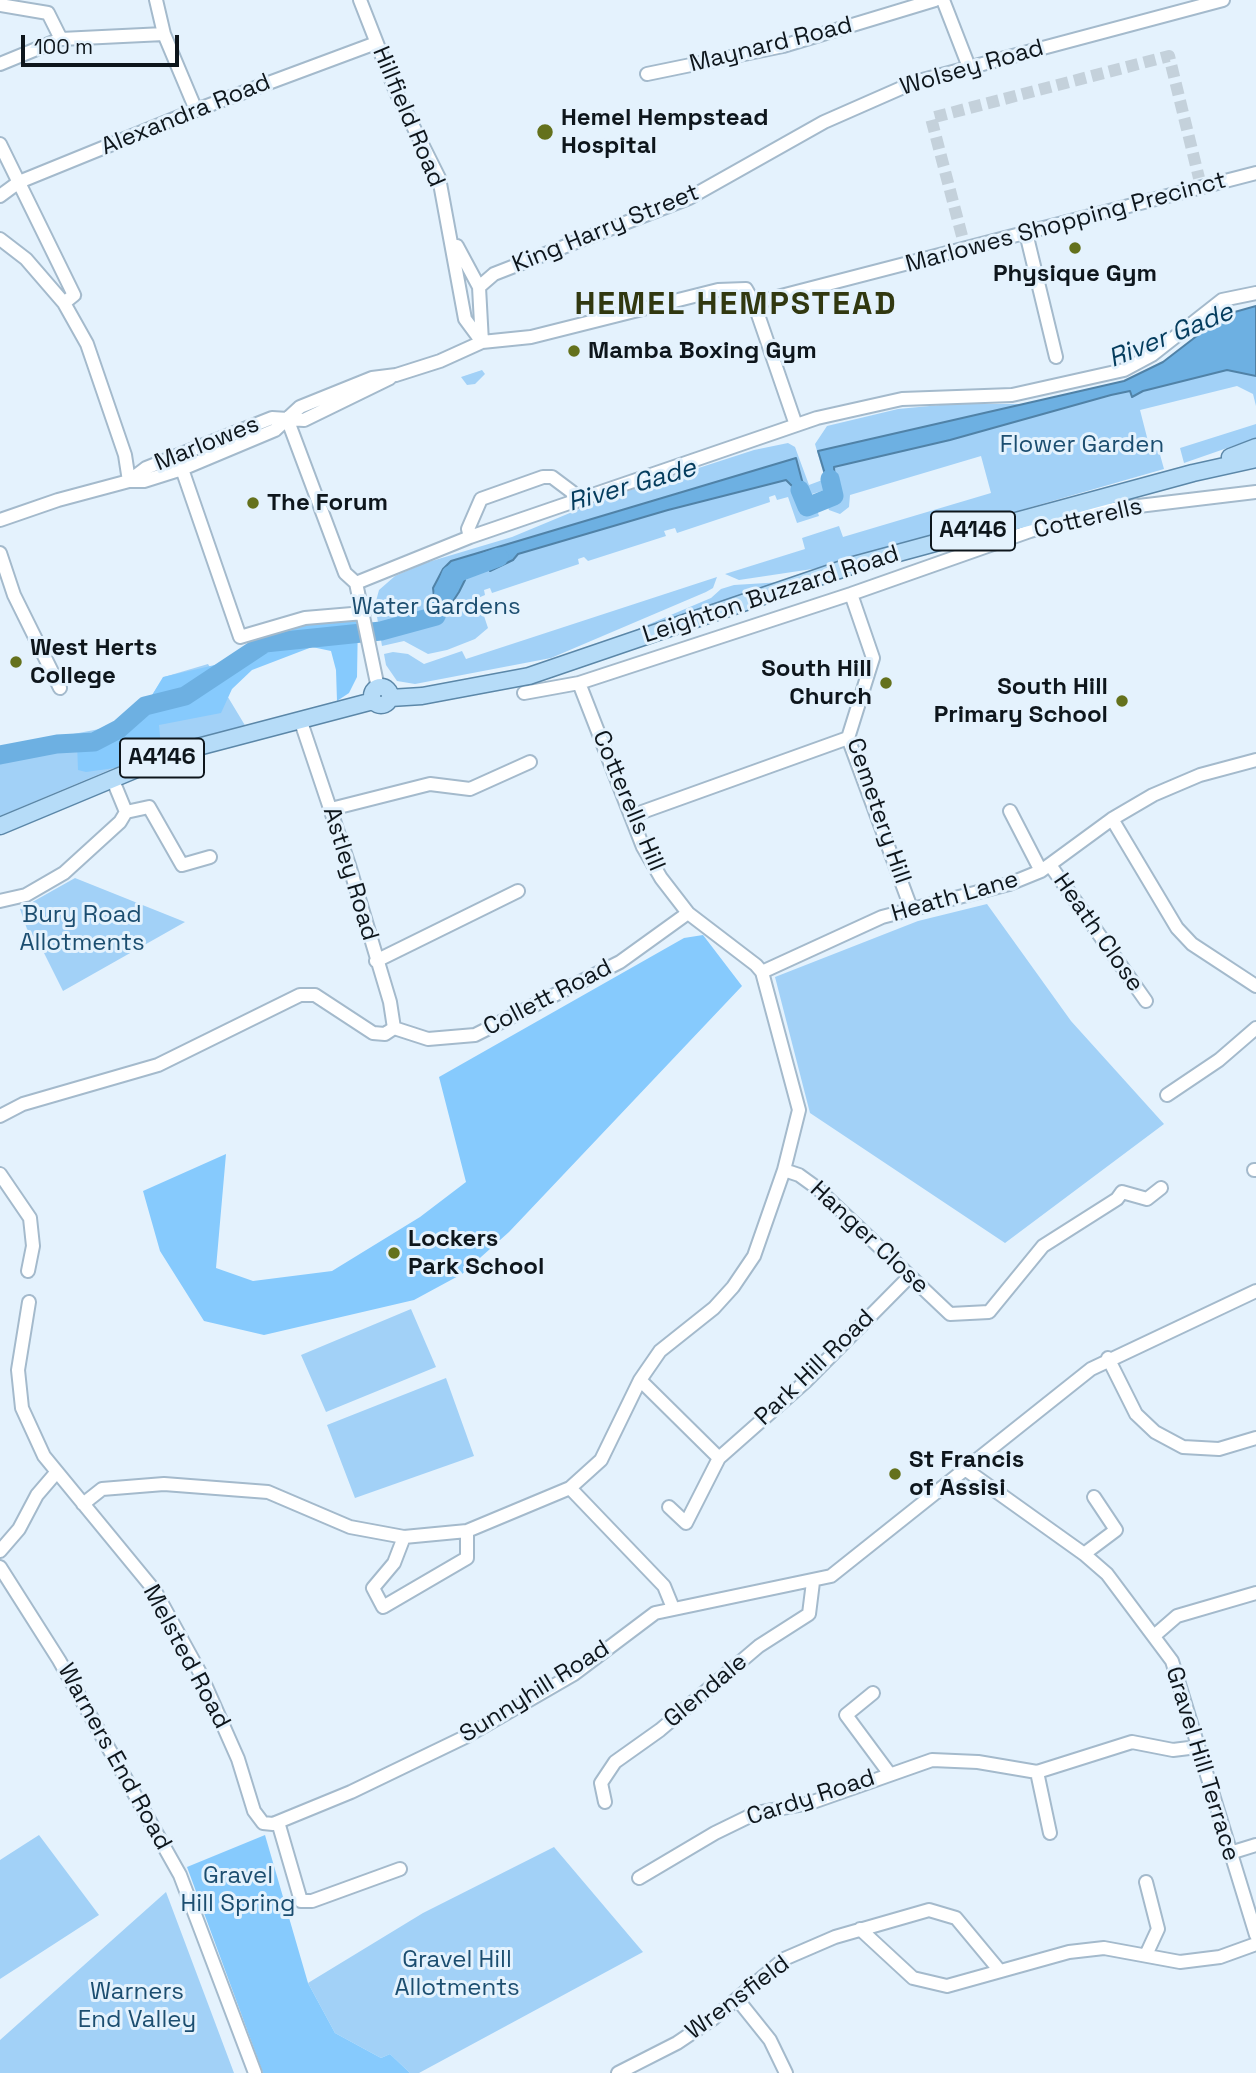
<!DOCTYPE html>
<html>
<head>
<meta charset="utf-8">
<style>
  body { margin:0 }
  #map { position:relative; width:1256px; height:2073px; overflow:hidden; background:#e4f2fd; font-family:"Space Grotesk",sans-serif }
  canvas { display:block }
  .scale { position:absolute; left:21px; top:35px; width:158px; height:32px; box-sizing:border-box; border:4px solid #0e161c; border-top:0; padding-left:9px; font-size:21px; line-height:24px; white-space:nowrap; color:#0e161c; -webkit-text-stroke:5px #e4f2fd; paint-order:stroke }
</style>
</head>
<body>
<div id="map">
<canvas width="1256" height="2073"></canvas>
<div class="scale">100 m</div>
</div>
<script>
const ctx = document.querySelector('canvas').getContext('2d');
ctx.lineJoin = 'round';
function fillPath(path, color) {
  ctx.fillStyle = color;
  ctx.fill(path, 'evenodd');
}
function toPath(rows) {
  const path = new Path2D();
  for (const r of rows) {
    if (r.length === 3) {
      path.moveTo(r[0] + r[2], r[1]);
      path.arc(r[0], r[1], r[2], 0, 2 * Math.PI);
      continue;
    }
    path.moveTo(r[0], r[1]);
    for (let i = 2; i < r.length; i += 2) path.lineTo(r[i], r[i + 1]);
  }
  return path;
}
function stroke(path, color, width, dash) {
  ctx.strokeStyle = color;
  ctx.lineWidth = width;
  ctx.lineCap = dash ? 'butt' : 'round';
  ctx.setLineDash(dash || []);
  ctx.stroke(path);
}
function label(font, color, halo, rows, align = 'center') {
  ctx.font = font + ' "Space Grotesk",sans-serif';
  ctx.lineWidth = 6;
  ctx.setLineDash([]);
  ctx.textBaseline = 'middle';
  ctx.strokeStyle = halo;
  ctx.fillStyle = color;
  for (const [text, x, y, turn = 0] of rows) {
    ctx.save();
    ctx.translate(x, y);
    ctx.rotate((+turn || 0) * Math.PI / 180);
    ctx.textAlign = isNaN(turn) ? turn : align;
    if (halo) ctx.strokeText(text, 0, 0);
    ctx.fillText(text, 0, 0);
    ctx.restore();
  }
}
const green = toPath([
  [1256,306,1256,406,1253,394,1237,386,1140,410,1150,449,1159,451,1164,469,819,568,739,580,725,574,805,549,802,538,839,526,843,537,991,493,981,456,850,495,849,507,840,514,829,510,824,496,829,494,828,489,812,494,819,516,797,523,788,497,777,500,775,495,769,497,770,502,677,533,675,528,664,531,666,536,588,561,584,557,578,559,579,564,492,593,490,588,484,590,485,595,478,598,488,628,475,639,447,650,428,654,404,641,382,646,375,605,379,590,395,576,425,563,512,537,606,498,754,450,788,443,795,447,809,485,825,479,815,444,827,426,898,409,951,404,1027,404,1124,381,1163,362,1224,315],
  [482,370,485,374,475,384,467,385,461,377],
  [1256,424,1256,438,1184,463,1180,448],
  [717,577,713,588,706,592,551,658,415,684,397,681,386,665,384,654,393,652,408,654,424,664,462,651,466,659],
  [782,582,633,631,711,598,721,589,734,585],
  [208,664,246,727,133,760,0,816,0,748,110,727,143,709,164,677],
  [75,878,185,922,63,991,39,943,27,929,20,909],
  [987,904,1071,1021,1164,1124,1005,1243,810,1113,775,977,918,921],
  [411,1309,436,1367,326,1412,301,1355],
  [446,1378,474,1456,355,1498,327,1425],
  [39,1835,99,1915,0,1979,0,1860],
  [554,1847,643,1952,419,2073,410,2073,390,2054,381,2058,335,2033,308,1983,423,1913],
  [166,1892,234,2073,0,2073,0,2040]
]);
const forest = toPath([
  [358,619,357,677,349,693,337,701,336,670,331,651,312,647,252,670,232,689,221,713,159,725,161,747,115,768,86,772,78,770,77,743,112,729,143,710,163,677,219,664,247,648,249,641,310,620],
  [703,935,742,986,509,1232,462,1274,414,1300,264,1335,204,1321,160,1251,143,1191,226,1154,216,1268,253,1281,332,1271,420,1217,466,1182,439,1077,684,938],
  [265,1835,308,1983,335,2033,381,2058,390,2054,410,2073,263,2073,187,1867]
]);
const water = toPath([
  [1256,306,1256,376,1227,370,1143,391,1132,397,1130,391,1111,395,950,440,834,467,836,498,826,502,825,497,831,494,818,451,1124,381,1163,362,1224,315,1256,306],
  [796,458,808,503,814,501,816,507,807,510,799,493,786,480,668,510,518,554,513,560,490,571,486,563,465,569,465,580,459,592,442,618,436,616,433,588,443,569,451,561,796,458]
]);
const river = toPath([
  [800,490,807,507,834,496,830,479],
  [0,755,57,744,94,742,119,729,145,706,185,696,265,643,381,631,436,616,451,575,499,557]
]);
const minorTunnel = toPath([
  [962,236,931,118,1169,56,1199,178]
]);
const minor = toPath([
  [156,0,164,34],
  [360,0,396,92,439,178,465,319,482,342],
  [943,0,969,67],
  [0,5,48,13,61,39],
  [0,64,61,39,164,34,196,110],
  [647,74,783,46,935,0],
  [0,144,74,295,64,303],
  [0,196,19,182,196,110,376,43],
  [1026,233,1056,357],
  [0,239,26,259,64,303,87,344,125,455,129,481],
  [457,246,479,287,482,342],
  [479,287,494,274,689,198,824,122,915,82,1223,0],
  [754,303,1256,173],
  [288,421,345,573,356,583,378,688],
  [182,469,240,637,305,618,364,613],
  [129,481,146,468,272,418,304,420,390,378],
  [0,520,58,500,129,481,144,481,182,469,275,430,300,407,372,378,396,375,440,361,482,342,531,337,718,290,746,289,754,303,796,425],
  [470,537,468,529,481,499,543,477,552,477,572,492,575,502],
  [0,553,14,595,60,688],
  [356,583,470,537,817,418,902,399,1012,395,1124,370,1152,355,1222,300,1256,293],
  [851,594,873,658,848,738,911,908],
  [524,693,579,683,851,594,1030,531,1105,510,1256,492],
  [301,722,349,865,390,1002,394,1028],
  [331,809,430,784,470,789,530,762],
  [1010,811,1041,871],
  [126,812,149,807,182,865,210,857],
  [631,816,848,738],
  [1112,819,1177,928,1192,944,1256,986],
  [1050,865,1146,1001],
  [0,901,26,895,64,873,120,822,126,812,112,778],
  [376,961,518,891],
  [762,972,882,917,1009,884,1041,871,1112,819,1153,795,1200,775,1256,760],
  [394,1028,428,1039,475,1035,620,962,688,913],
  [1167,1095,1219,1060,1256,1028],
  [0,1116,23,1104,158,1065,300,995,315,995,373,1033,385,1034,394,1028],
  [784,1170,799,1175,817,1188,950,1314,989,1312,1043,1246,1117,1199,1122,1192,1147,1199,1161,1188],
  [1254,1170,1256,1170],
  [0,1174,30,1218,33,1246,28,1271],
  [29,1302,18,1370,22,1408,44,1456,155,1591,199,1671,238,1759,254,1811,263,1823,273,1824,351,1792,465,1737,574,1674,655,1613,831,1576,1091,1369,1256,1291],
  [1108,1358,1136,1414,1155,1432,1183,1447,1219,1449,1256,1438],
  [640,1380,719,1458],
  [965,1469,1084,1554,1107,1574,1172,1661,1256,1935],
  [570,1488,664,1586,673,1608],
  [83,1504,102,1489,164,1484,268,1492,350,1527,404,1537,467,1531,570,1488,601,1460,640,1380,660,1351,714,1308,733,1287,754,1256,784,1170,799,1110,762,972,756,965,688,913,661,878,643,847,579,683],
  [669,1507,686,1523,719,1458,805,1382,910,1276],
  [404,1537,394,1563,373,1588,383,1607,467,1558,467,1531],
  [0,1551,19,1529,37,1495,55,1474],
  [1084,1554,1116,1530,1094,1497],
  [0,1567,59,1660,180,1875,255,2073],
  [1154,1636,1177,1616,1256,1593],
  [873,1693,846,1715,889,1773],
  [1037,1772,1050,1833],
  [605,1802,601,1783,615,1762,660,1730,759,1646,809,1614,813,1582],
  [278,1822,301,1901,312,1901,400,1869],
  [1230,1853,1256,1845],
  [639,1878,715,1833,756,1813,810,1803,932,1760,978,1762,1037,1772,1132,1742,1173,1750,1197,1747],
  [1146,1882,1158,1929,1146,1955],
  [860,1929,913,1978,947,1986,1069,1952,1104,1948,1180,1962,1220,1957,1256,1944],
  [738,2000,770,2040,786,2073],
  [618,2073,677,2043,714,2018,784,1959,835,1937,929,1910,956,1918,1000,1971]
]);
const major = toPath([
  [1230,457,1256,447],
  [381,696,9],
  [390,698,422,696,529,676,854,565,1193,473,1256,459],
  [0,826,175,753,373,701]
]);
const markers = [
  [545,132,9,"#64711c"],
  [1075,248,7,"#64711c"],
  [574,351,7,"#64711c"],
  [253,503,7,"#64711c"],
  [16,662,7,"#64711c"],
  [886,683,7,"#64711c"],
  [1122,701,7,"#64711c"],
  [394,1253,7,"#64711c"],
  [895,1474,7,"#64711c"]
];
const shields = [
  [973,531,84],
  [162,758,84]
];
const shieldNames = [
  ["A4146",973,531],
  ["A4146",162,758]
];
const streetNames = [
  ["Maynard Road",771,45,-14],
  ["Wolsey Road",972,68,-16],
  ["Alexandra Road",186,115,-22],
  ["Hillfield Road",408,117,67],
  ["Marlowes Shopping Precinct",1066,223,-15],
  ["King Harry Street",606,229,-22],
  ["Marlowes",207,444,-22],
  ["Cotterells",1088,519,-13],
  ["Leighton Buzzard Road",771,595,-18],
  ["Cotterells Hill",628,801,67],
  ["Cemetery Hill",878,811,71],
  ["Astley Road",350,874,73],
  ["Heath Lane",955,897,-16],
  ["Heath Close",1098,933,55],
  ["Collett Road",548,998,-27],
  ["Hanger Close",869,1238,43],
  ["Park Hill Road",815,1368,-44],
  ["Melsted Road",186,1657,62],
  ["Glendale",706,1691,-40],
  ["Sunnyhill Road",535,1692,-32],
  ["Warners End Road",114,1757,61],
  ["Gravel Hill Terrace",1202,1764,73],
  ["Cardy Road",811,1798,-18],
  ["Wrensfield",738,1998,-37]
];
const poiNames = [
  ["Hemel Hempstead",561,118],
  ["Hospital",561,146],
  ["Physique Gym",1075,274,"center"],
  ["Mamba Boxing Gym",588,351],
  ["The Forum",267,503],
  ["West Herts",30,648],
  ["College",30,676],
  ["South Hill",872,669,"right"],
  ["Church",872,697,"right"],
  ["South Hill",1108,687,"right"],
  ["Primary School",1108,715,"right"],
  ["Lockers",408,1239],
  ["Park School",408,1267],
  ["St Francis",909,1460],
  ["of Assisi",909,1488]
];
const parkNames = [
  ["Flower Garden",1082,445],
  ["Water Gardens",436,607],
  ["Bury Road",82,915],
  ["Allotments",82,943],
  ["Gravel",238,1876],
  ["Hill Spring",238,1904],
  ["Gravel Hill",457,1960],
  ["Allotments",457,1988],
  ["Warners",137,1992],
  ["End Valley",137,2020]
];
const waterNames = [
  ["River Gade",1171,336,-22],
  ["River Gade",632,486,-16]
];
const districtNames = [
  ["HEMEL HEMPSTEAD",736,305]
];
fillPath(green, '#a2d1f7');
fillPath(forest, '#86cafd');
fillPath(water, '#6db0e2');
stroke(water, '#5082a7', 2);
stroke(river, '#6db0e2', 19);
stroke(minorTunnel, '#c4d1db', 12, [12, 6]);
stroke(minor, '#a4bacc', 16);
stroke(major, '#5b87a8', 19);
stroke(minor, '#fff', 12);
stroke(major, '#b6dcf8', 16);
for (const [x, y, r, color] of markers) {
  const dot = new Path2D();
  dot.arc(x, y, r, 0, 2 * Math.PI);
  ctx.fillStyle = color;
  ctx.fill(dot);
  stroke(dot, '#e4f2fd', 2.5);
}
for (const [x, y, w] of shields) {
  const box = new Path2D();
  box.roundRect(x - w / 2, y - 19.5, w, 39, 5);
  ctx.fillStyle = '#e4f2fd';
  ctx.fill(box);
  stroke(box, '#0e161c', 2);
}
label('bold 23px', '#0e161c', null, shieldNames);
label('24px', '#0e161c', '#e4f2fd', streetNames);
label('bold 24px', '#0e161c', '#e4f2fd', poiNames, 'left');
label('24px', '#1c4e70', '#e4f2fd', parkNames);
label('italic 26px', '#043c5d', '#e4f2fd', waterNames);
ctx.letterSpacing = '2px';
label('bold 32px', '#313810', '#e4f2fd', districtNames);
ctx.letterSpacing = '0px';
</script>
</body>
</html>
